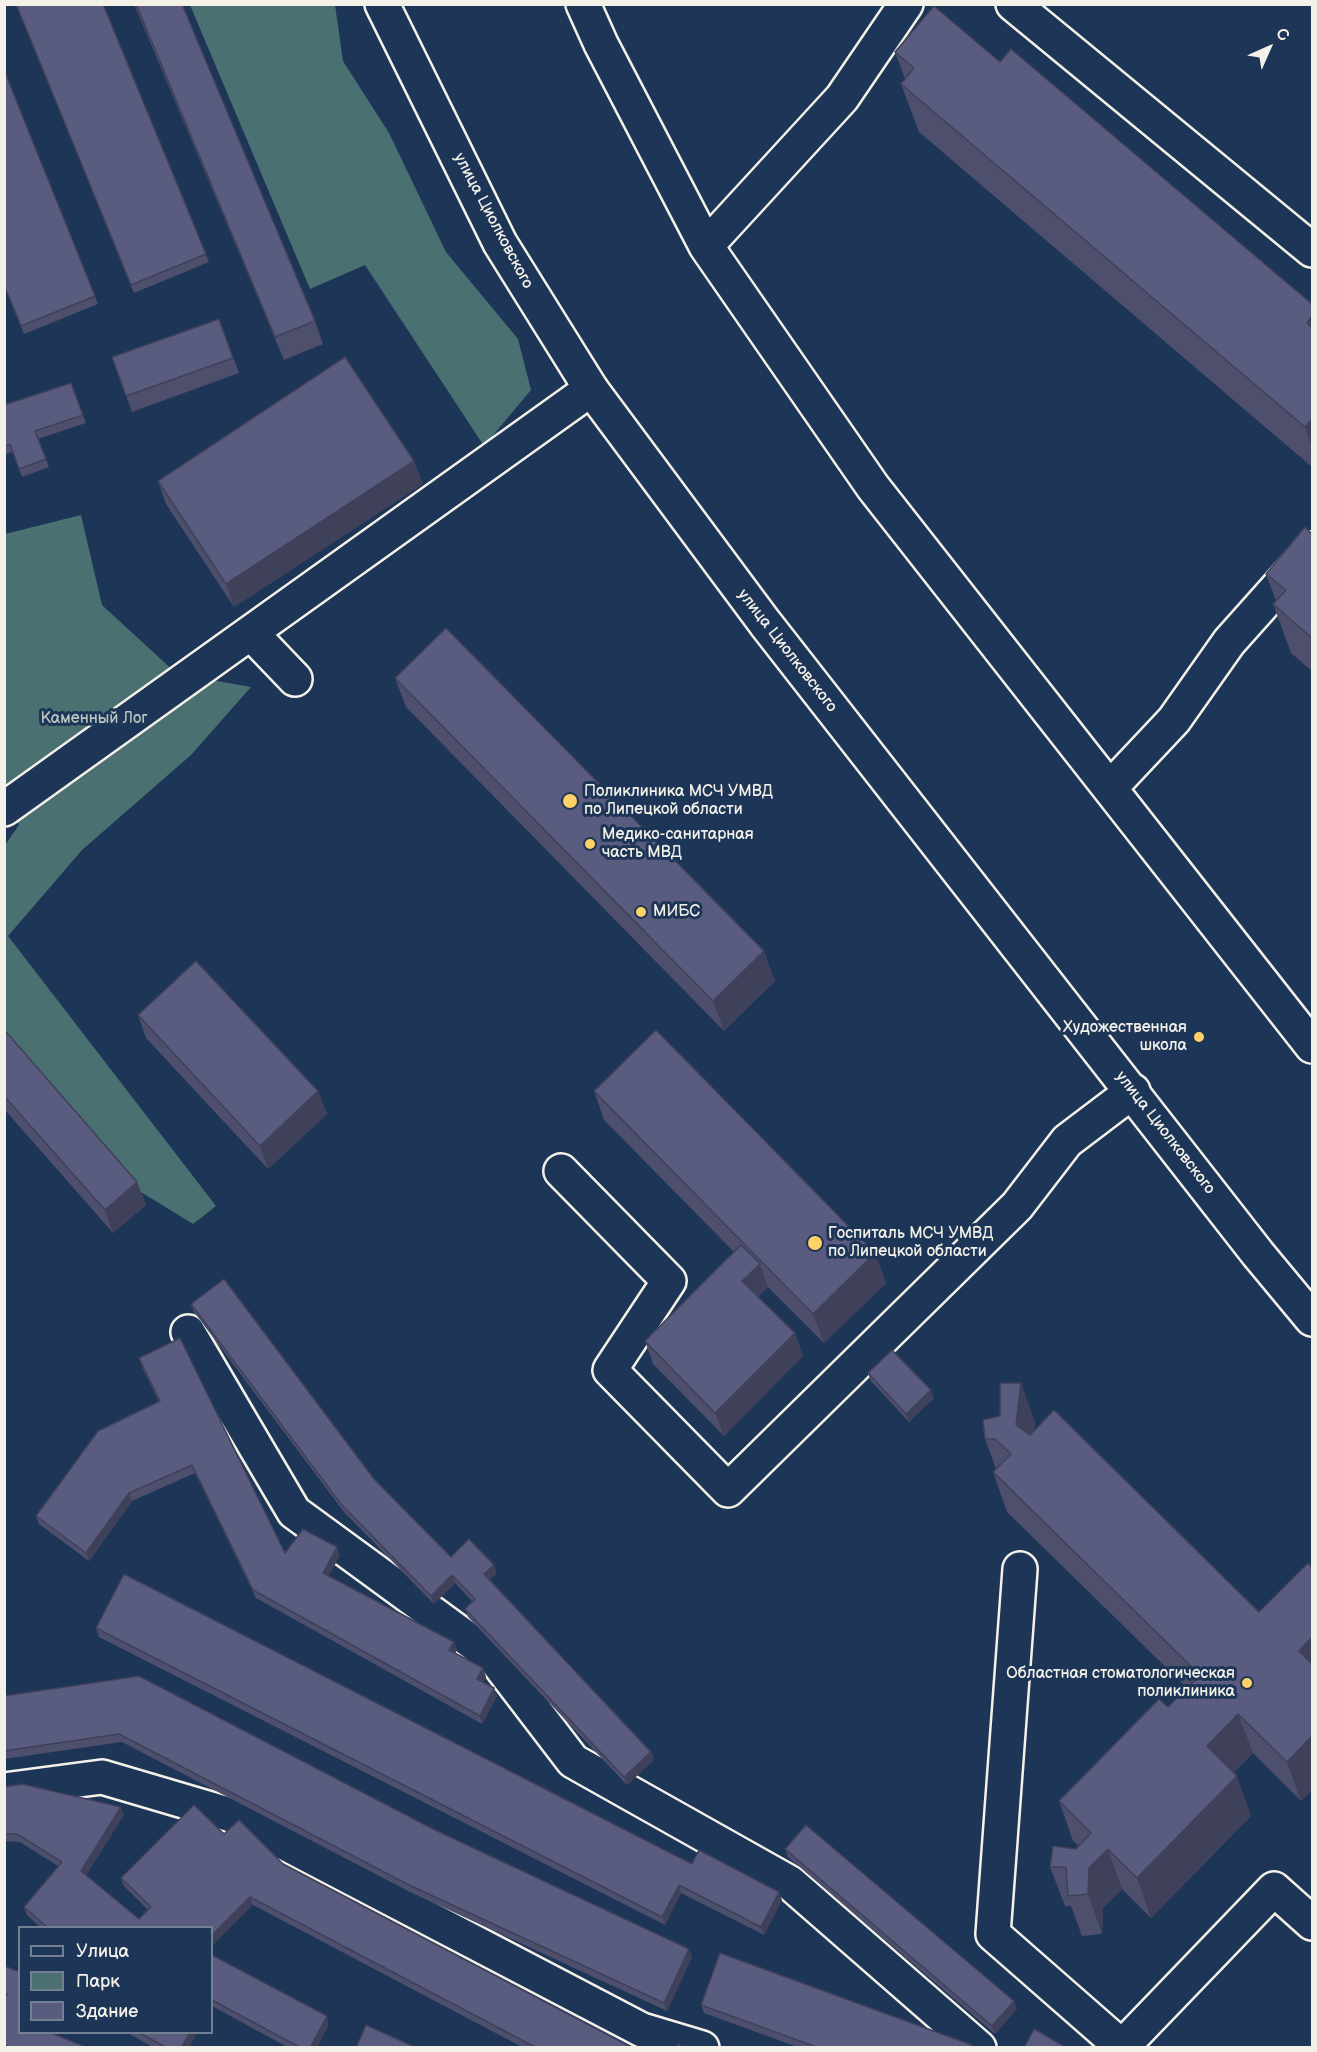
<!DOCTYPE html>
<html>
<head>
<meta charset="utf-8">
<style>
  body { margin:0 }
  #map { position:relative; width:1317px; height:2052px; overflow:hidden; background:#1d3557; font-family:"Balsamiq Sans",sans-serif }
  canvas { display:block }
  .frame { position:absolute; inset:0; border:6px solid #f4f1e8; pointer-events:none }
  .legend { position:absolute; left:18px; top:1926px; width:195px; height:108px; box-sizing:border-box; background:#1d3557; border:2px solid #738091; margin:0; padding:8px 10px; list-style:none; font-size:18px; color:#f4f1e8 }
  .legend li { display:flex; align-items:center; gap:12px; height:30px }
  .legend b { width:30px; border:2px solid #738091 }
  .north { position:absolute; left:1239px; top:18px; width:60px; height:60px; -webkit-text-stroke:4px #1d3557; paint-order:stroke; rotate:45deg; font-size:16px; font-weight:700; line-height:24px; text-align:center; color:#f4f1e8 }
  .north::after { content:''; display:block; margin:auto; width:21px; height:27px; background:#f4f1e8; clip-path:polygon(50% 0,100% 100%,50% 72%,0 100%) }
</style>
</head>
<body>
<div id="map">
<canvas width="1317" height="2052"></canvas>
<div class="frame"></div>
<ul class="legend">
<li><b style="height:8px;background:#1d3557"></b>Улица</li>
<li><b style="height:16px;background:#4b7072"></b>Парк</li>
<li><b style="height:16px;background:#5a5c7f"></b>Здание</li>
</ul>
<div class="north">С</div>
</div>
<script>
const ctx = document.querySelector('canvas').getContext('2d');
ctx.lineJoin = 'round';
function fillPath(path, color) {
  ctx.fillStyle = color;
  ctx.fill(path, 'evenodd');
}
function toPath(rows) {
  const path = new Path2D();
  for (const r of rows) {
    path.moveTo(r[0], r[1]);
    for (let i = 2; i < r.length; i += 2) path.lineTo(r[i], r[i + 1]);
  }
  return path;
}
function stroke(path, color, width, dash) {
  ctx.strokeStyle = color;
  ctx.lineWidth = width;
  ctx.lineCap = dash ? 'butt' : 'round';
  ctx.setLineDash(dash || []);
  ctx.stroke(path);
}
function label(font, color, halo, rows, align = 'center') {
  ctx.font = font + ' "Balsamiq Sans",sans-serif';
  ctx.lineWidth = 6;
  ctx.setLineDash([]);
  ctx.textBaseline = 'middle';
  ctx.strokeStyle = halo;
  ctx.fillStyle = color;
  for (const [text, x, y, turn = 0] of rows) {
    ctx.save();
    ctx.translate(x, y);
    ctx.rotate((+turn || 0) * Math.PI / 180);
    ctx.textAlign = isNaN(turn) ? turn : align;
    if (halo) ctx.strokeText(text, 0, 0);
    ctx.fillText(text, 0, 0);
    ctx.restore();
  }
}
const green = toPath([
  [190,5,335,5,343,61,389,133,446,252,518,339,531,390,484,446,365,265,310,289],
  [81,515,102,605,177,674,251,687,191,755,82,850,8,936,216,1206,193,1224,136,1189,5,1053,5,845,19,825,5,801,5,534]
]);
const minor = toPath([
  [583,4,601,44,706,246,873,487,1312,1046],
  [1013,4,1312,250],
  [706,246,842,98,906,4],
  [251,633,295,679],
  [1110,788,1174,720,1229,642,1312,549],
  [4,809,591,389],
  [561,1171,669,1281,610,1370,728,1490,1017,1206,1067,1141,1133,1091],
  [188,1332,294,1512,495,1659,573,1761,790,1883,979,2048],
  [1020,1569,993,1934,1122,2047,1274,1889,1312,1923],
  [4,1790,102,1777,231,1815,642,2030,702,2048]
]);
const major = toPath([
  [382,4,500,243,591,389,765,623,1258,1254,1312,1319]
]);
const wall = toPath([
  [16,4,206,254,209,262,134,293],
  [134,4,182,4,315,321,323,344,284,360],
  [895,52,1000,62,1312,304,1312,467,919,132,901,84,905,79],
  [4,70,98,304,24,334,4,285],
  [219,319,239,373,132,412,112,357],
  [71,383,86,423,38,439,49,467,22,477,12,452,4,455,4,405],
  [158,481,423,484,234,607,166,504],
  [1312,534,1312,671,1291,653,1273,604,1276,601,1266,574],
  [395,678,775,981,724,1031,406,707],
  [138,1015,318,1091,327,1114,268,1169,146,1038],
  [4,1035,137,1182,146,1205,113,1233,4,1109],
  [594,1091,875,1253,886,1283,824,1343,768,1287,758,1297,795,1333,803,1356,724,1436,653,1364,645,1341,734,1252,604,1120],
  [191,1304,374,1479,451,1557,497,1573,489,1580,651,1752,654,1760,627,1785,468,1617,465,1609,472,1601,455,1583,434,1604,344,1512,194,1312],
  [139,1358,285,1553,340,1555,329,1576,457,1650,455,1653,483,1668,486,1677,483,1682,497,1696,482,1724,256,1598,195,1473,132,1501,89,1561,39,1524,36,1516,159,1402,142,1367],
  [868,1373,934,1398,909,1422,871,1381],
  [1021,1383,1035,1423,1034,1430,1259,1612,1312,1568,1312,1790,1301,1801,1253,1753,1233,1773,1251,1816,1151,1918,1122,1889,1103,1908,1102,1934,1082,1936,1071,1906,1065,1906,1050,1867,1079,1846,1073,1841,1059,1801,1168,1707,1187,1688,1007,1512,993,1472,996,1469,985,1439],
  [96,1628,692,1864,782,1900,764,1935,681,1893,665,1925,99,1637],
  [4,1696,435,1830,692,1957,667,2011,410,1892,122,1742,4,1759],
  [4,1787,124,1815,86,1875,139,1919,148,1910,124,1886,121,1878,224,1834,283,1864,633,2048,524,2048,253,1905,212,1928,41,1928,27,1915,24,1907,58,1866,20,1842,4,1841],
  [785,1849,1017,2009,995,2034,788,1857],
  [212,1955,329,2024,317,2048,289,2048,212,2006],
  [701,2005,973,2048,800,2048,704,2013],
  [126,2032,197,2032,189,2048,154,2048]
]);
const shadedWall = toPath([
  [1312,316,1312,338,1307,323],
  [1312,419,1312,447,1305,427],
  [414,461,423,484,234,607,226,584],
  [764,951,775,981,724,1031,713,1001],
  [318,1091,327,1114,268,1169,260,1146],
  [137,1182,146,1205,113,1233,105,1210],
  [875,1253,886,1283,824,1343,813,1314],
  [760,1264,768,1287,751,1304,742,1281],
  [795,1333,803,1356,724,1436,715,1413],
  [1021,1383,1035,1423,1030,1464,1016,1425],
  [931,1390,934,1398,909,1422,906,1414],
  [129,1493,132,1501,89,1561,86,1553],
  [337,1547,340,1555,326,1581,323,1573],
  [494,1565,497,1573,487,1582,484,1574],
  [452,1575,455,1583,434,1604,431,1596],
  [1312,1637,1312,1688,1299,1651],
  [454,1642,457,1650,452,1658,449,1650],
  [483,1668,486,1677,480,1688,477,1679],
  [494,1688,497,1696,482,1724,480,1716],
  [1238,1714,1253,1753,1221,1786,1207,1746],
  [1312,1736,1312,1790,1301,1801,1287,1762],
  [651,1752,654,1760,627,1785,624,1777],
  [1237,1776,1251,1816,1151,1918,1137,1878],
  [121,1807,124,1815,84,1879,81,1871],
  [1108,1849,1122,1889,1103,1908,1102,1934,1088,1894,1089,1868],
  [679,1885,681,1893,665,1925,662,1917],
  [779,1892,782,1900,764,1935,761,1927],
  [250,1897,253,1905,212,1946,212,1935],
  [689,1949,692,1957,667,2011,664,2003],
  [1014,2001,1017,2009,995,2034,992,2026],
  [327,2016,329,2024,317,2048,310,2048],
  [190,2032,197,2032,189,2048,181,2048]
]);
const building = toPath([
  [16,4,103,4,206,254,131,285,16,4],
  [136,4,182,4,315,321,275,337,136,4],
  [934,6,1000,62,1011,49,1312,304,1312,316,1307,323,1312,328,1312,419,1305,427,901,84,914,68,895,52,934,6],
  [4,70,95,296,21,326,4,285,4,70],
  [219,319,233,358,126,396,112,357,219,319],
  [345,357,414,461,226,584,158,481,345,357],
  [71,383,83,415,35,431,46,459,19,469,10,444,4,446,4,405,71,383],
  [1305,527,1312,534,1312,638,1273,604,1286,590,1266,574,1305,527],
  [446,628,764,951,713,1001,395,678,446,628],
  [196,961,318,1091,260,1146,138,1015,196,961],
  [656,1030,875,1253,813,1314,594,1091,656,1030],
  [7,1033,137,1182,105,1210,4,1096,4,1035,7,1033],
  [741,1245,760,1264,742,1281,795,1333,715,1413,645,1341,741,1245],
  [224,1279,374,1479,451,1557,469,1539,494,1565,484,1574,651,1752,624,1777,465,1609,475,1599,452,1575,431,1596,341,1504,191,1304,224,1279],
  [180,1338,285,1553,303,1529,337,1547,323,1573,454,1642,449,1650,483,1668,477,1679,494,1688,480,1716,253,1590,192,1465,129,1493,86,1553,36,1516,98,1431,160,1401,139,1358,180,1338],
  [892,1350,931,1390,906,1414,868,1373,892,1350],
  [1000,1383,1021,1383,1016,1425,1030,1435,1054,1410,1259,1612,1308,1563,1312,1568,1312,1637,1299,1651,1312,1664,1312,1736,1287,1762,1238,1714,1207,1746,1237,1776,1137,1878,1108,1849,1089,1868,1088,1894,1068,1896,1066,1867,1050,1867,1053,1846,1076,1849,1091,1833,1059,1801,1159,1699,1168,1707,1200,1675,993,1472,1011,1454,995,1439,985,1439,983,1420,1000,1416,1000,1383],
  [124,1574,692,1864,699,1850,779,1892,761,1927,679,1885,662,1917,96,1628,124,1574],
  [139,1676,435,1830,689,1949,664,2003,407,1884,119,1734,4,1751,4,1696,139,1676],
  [22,1784,121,1807,81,1871,139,1919,151,1907,121,1878,194,1805,224,1834,239,1820,283,1864,633,2048,537,2048,250,1897,212,1935,212,1928,48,1928,24,1907,62,1862,17,1834,4,1834,4,1787,22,1784],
  [806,1825,1014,2001,992,2026,785,1849,806,1825],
  [720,1953,972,2045,971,2048,819,2048,701,2005,720,1953],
  [212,1955,327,2016,310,2048,301,2048,212,2000,212,1955],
  [4,1966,20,1972,20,2032,49,2032,88,2048,6,2048,7,2046,4,2045,4,2000,7,1994,4,1993,4,1966],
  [366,2025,417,2048,356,2048,366,2025],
  [1034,2029,1067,2048,1024,2048,1034,2029],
  [138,2032,190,2032,181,2048,167,2048,138,2032],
  [678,2044,684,2048,676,2048,678,2044]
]);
const markers = [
  [570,801,8,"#ffd166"],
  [590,844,6,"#ffd166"],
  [641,912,6,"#ffd166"],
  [1199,1037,6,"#ffd166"],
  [815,1243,8,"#ffd166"],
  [1247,1683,6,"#ffd166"]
];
const streetNames = [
  ["улица Циолковского",493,221,62],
  ["улица Циолковского",787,651,52],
  ["улица Циолковского",1165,1133,52]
];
const parkNames = [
  ["Каменный Лог",94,719]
];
const poiNames = [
  ["Поликлиника МСЧ УМВД",584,792],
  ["по Липецкой области",584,810],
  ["Медико-санитарная",602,835],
  ["часть МВД",602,853],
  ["МИБС",653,912],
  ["Художественная",1187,1028,"right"],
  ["школа",1187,1046,"right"],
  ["Госпиталь МСЧ УМВД",828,1234],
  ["по Липецкой области",828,1252],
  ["Областная стоматологическая",1235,1674,"right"],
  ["поликлиника",1235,1692,"right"]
];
fillPath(green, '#4b7072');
stroke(minor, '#f4f1e8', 38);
stroke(major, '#f4f1e8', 38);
stroke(minor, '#1d3557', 33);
stroke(major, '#1d3557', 33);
fillPath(wall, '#4d4f6d');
fillPath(shadedWall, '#3f4059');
fillPath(building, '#5a5c7f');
stroke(building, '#3f4059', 1.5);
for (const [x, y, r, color] of markers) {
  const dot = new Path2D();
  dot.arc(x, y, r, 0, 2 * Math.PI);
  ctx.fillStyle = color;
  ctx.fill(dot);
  stroke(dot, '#1d3557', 2);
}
label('16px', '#f4f1e8', '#1d3557', streetNames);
label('16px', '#b9c4bf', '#1d3557', parkNames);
label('16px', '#f4f1e8', '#1d3557', poiNames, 'left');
</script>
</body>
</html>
